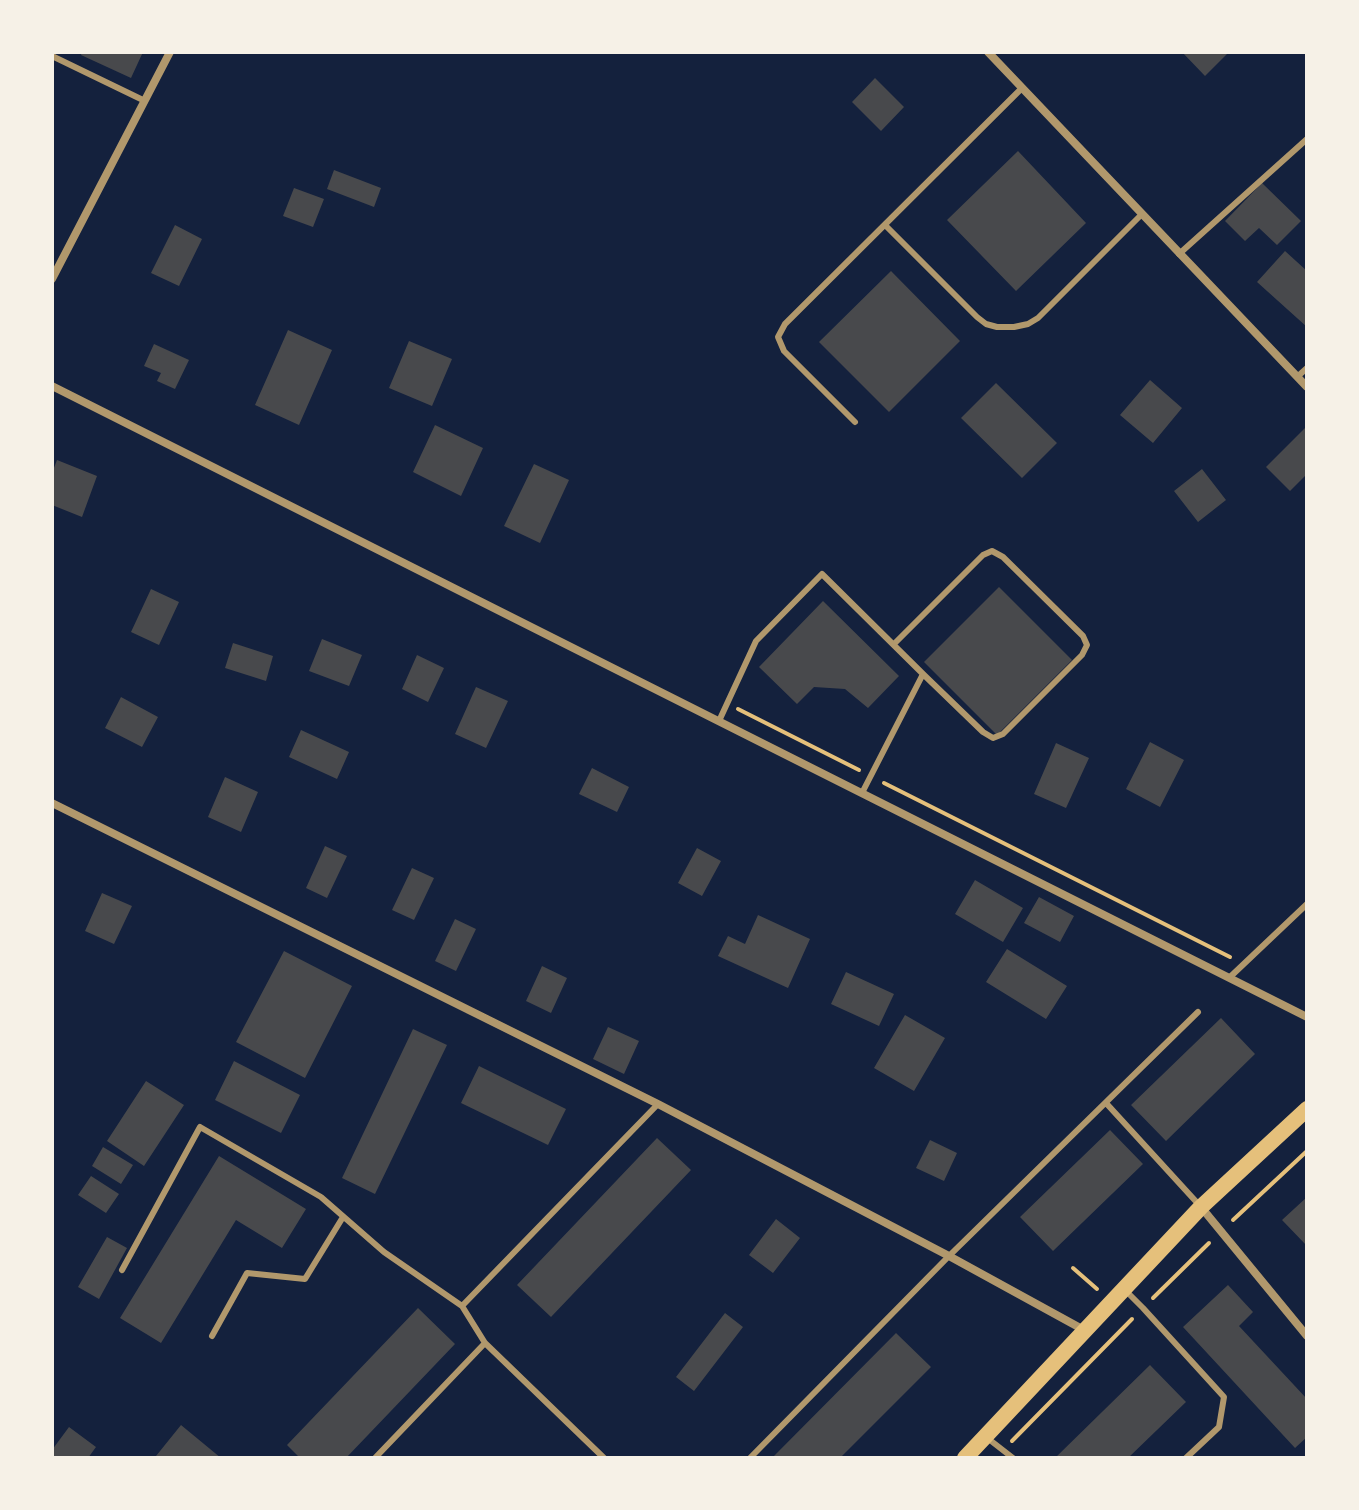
<!DOCTYPE html>
<html>
<head>
<meta charset="utf-8">
<style>
  body { margin:0 }
  #map { position:relative; width:1359px; height:1510px; overflow:hidden; background:#14213d; font-family:Inter,sans-serif }
  canvas { display:block }
  .frame { position:absolute; inset:0; border:54px solid #f6f1e7; pointer-events:none }
</style>
</head>
<body>
<div id="map">
<canvas width="1359" height="1510"></canvas>
<div class="frame"></div>
</div>
<script>
const ctx = document.querySelector('canvas').getContext('2d');
ctx.lineJoin = 'round';
function fillPath(path, color) {
  ctx.fillStyle = color;
  ctx.fill(path, 'evenodd');
}
function toPath(rows) {
  const path = new Path2D();
  for (const r of rows) {
    path.moveTo(r[0], r[1]);
    for (let i = 2; i < r.length; i += 2) path.lineTo(r[i], r[i + 1]);
  }
  return path;
}
function stroke(path, color, width, dash) {
  ctx.strokeStyle = color;
  ctx.lineWidth = width;
  ctx.lineCap = dash ? 'butt' : 'round';
  ctx.setLineDash(dash || []);
  ctx.stroke(path);
}
const building = toPath([
  [82,52,143,52,131,78,81,55],
  [1182,52,1229,52,1205,76],
  [875,78,904,107,881,131,852,102],
  [1018,151,1086,223,1016,291,947,220],
  [334,170,381,188,374,207,327,189],
  [1262,183,1301,221,1277,245,1259,228,1245,241,1225,221],
  [294,188,324,199,313,227,283,216],
  [175,225,202,239,179,286,151,273],
  [1285,251,1307,271,1307,327,1257,282],
  [891,271,960,341,889,412,819,342],
  [288,330,332,350,299,425,255,405],
  [409,341,452,359,432,406,389,388],
  [154,344,189,360,175,389,157,381,161,373,144,366],
  [1150,380,1182,408,1153,443,1120,415],
  [996,383,1057,443,1022,478,961,418],
  [435,425,483,448,461,496,413,472],
  [1307,426,1307,474,1290,491,1266,467],
  [57,460,97,476,82,517,52,505,52,473],
  [534,464,569,480,540,543,504,526],
  [1202,469,1226,500,1198,522,1174,491],
  [999,587,1072,660,997,735,924,662],
  [151,589,179,602,159,645,131,632],
  [823,601,899,676,868,708,845,689,814,687,797,704,759,667],
  [322,639,362,655,349,686,309,671],
  [233,643,273,656,266,681,225,668],
  [417,655,444,668,428,702,402,689],
  [476,687,508,701,486,748,455,734],
  [121,697,158,717,142,747,105,728],
  [301,730,349,752,337,779,289,757],
  [1150,742,1184,760,1160,807,1126,789],
  [1056,743,1089,758,1066,808,1034,794],
  [592,768,629,787,617,812,579,794],
  [225,777,258,792,241,832,208,817],
  [325,846,347,856,327,898,306,888],
  [697,848,721,861,702,896,678,883],
  [412,868,434,878,414,920,392,910],
  [975,880,1023,908,1003,942,955,914],
  [102,893,132,906,114,944,85,931],
  [1039,897,1074,916,1060,942,1024,923],
  [758,915,810,939,788,988,718,956,728,936,745,944],
  [455,919,476,929,456,971,435,961],
  [1007,949,1067,986,1046,1019,986,982],
  [284,951,352,986,305,1078,236,1042],
  [542,966,567,978,551,1013,526,1001],
  [846,972,894,994,879,1026,831,1004],
  [905,1015,945,1038,914,1091,874,1068],
  [1221,1018,1255,1054,1166,1141,1131,1105],
  [608,1027,639,1041,624,1074,593,1059],
  [413,1029,447,1045,375,1194,342,1178],
  [234,1061,300,1095,281,1133,215,1100],
  [479,1066,566,1109,548,1145,461,1103],
  [146,1081,184,1105,144,1166,107,1141],
  [1110,1130,1143,1164,1053,1251,1020,1217],
  [657,1138,691,1170,551,1317,517,1285],
  [930,1140,957,1153,944,1181,916,1168],
  [103,1147,133,1165,121,1184,92,1166],
  [219,1156,306,1209,282,1248,236,1220,161,1343,120,1318],
  [91,1176,119,1194,106,1213,78,1195],
  [1307,1197,1307,1246,1282,1220],
  [776,1219,800,1238,773,1273,749,1255],
  [107,1237,127,1248,99,1299,78,1287],
  [1228,1285,1253,1312,1239,1326,1307,1399,1307,1437,1295,1448,1183,1327],
  [418,1308,455,1344,346,1458,300,1458,287,1445],
  [725,1313,743,1327,694,1391,676,1377],
  [896,1333,931,1367,840,1458,772,1458],
  [1150,1365,1186,1402,1128,1458,1055,1458],
  [181,1425,221,1458,158,1458,156,1456],
  [69,1427,96,1447,88,1458,52,1458,52,1450]
]);
const path = toPath([
  [738,709,859,770],
  [884,783,1230,957],
  [1233,1220,1307,1151],
  [1073,1268,1097,1289],
  [1153,1298,1209,1243],
  [1012,1441,1132,1319]
]);
const service = toPath([
  [52,56,145,101],
  [885,225,977,317,986,324,997,327,1014,327,1028,324,1038,318,1142,214],
  [1179,254,1307,139],
  [1297,377,1307,368],
  [855,422,784,351,778,337,785,324,1022,88],
  [894,644,983,555,992,551,1003,557,1083,636,1087,645,1082,655,1003,734,993,738,983,732,923,674],
  [719,721,756,641,822,574,923,674,862,793],
  [1229,978,1307,904],
  [1106,1103,1201,1207],
  [122,1270,200,1127,321,1197,384,1252,462,1306,485,1343,604,1458],
  [1126,1291,1143,1308,1224,1397,1219,1427,1186,1458],
  [462,1306,658,1104],
  [212,1336,247,1273,305,1279,343,1217],
  [986,1437,1013,1458],
  [375,1458,485,1343],
  [750,1458,949,1256,1198,1012]
]);
const minor = toPath([
  [988,52,1307,387],
  [52,279,170,52],
  [52,386,1307,1017],
  [52,803,658,1104,949,1256,1084,1330],
  [1201,1207,1307,1336]
]);
const secondary = toPath([
  [965,1458,1201,1207,1307,1109]
]);
fillPath(building, '#48494c');
stroke(path, '#e5c07b', 4);
stroke(service, '#b1986c', 6);
stroke(minor, '#b1986c', 8);
stroke(secondary, '#e5c07b', 16);
</script>
</body>
</html>
